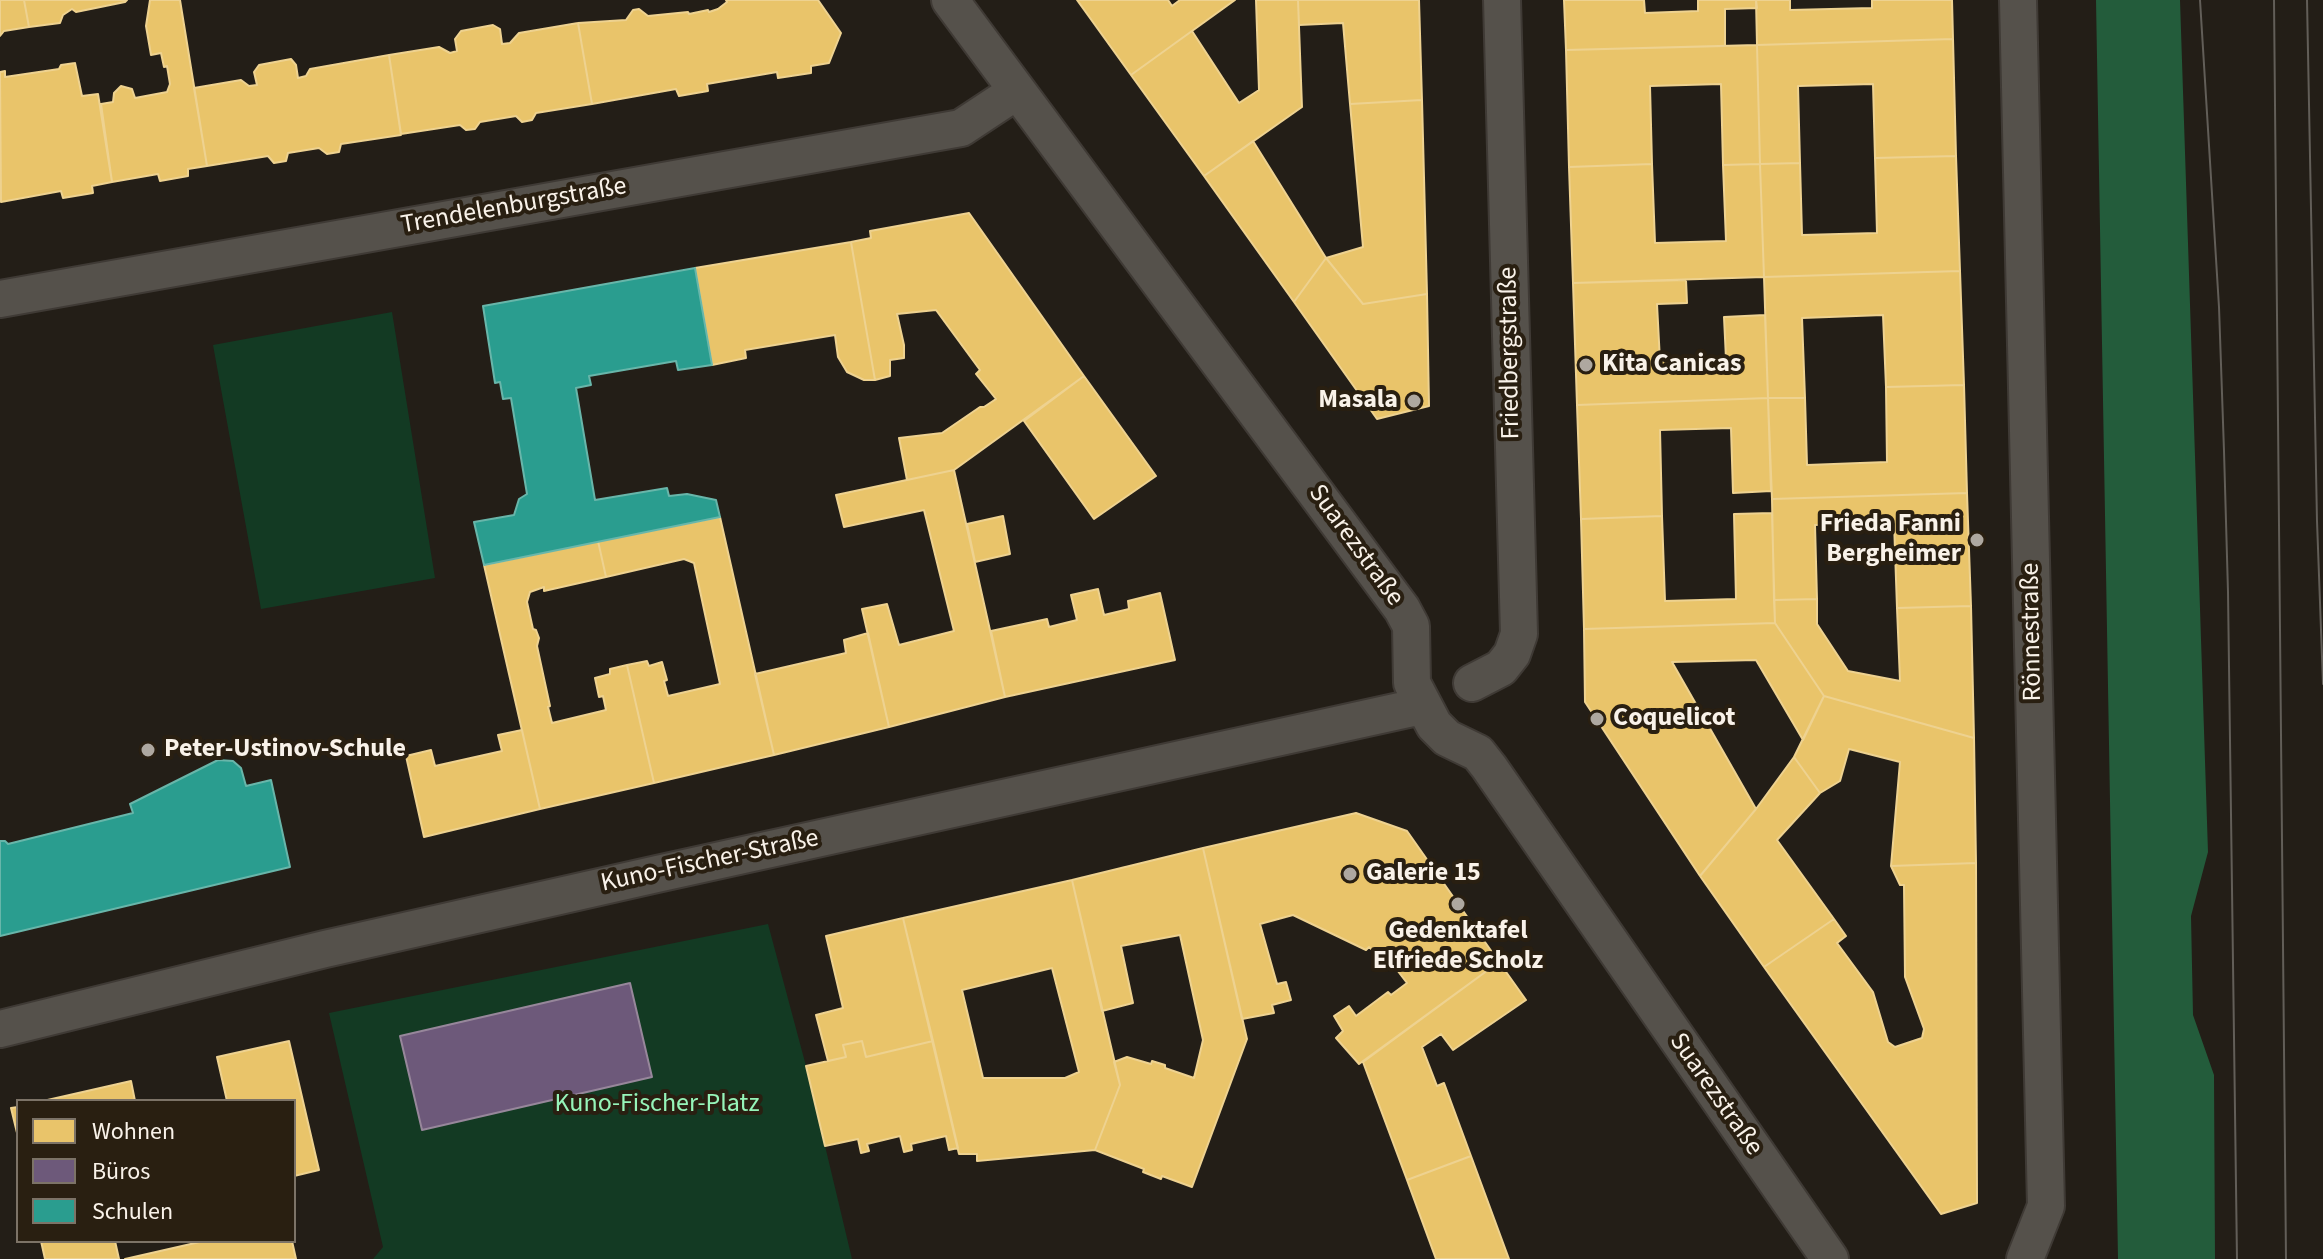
<!DOCTYPE html>
<html>
<head>
<meta charset="utf-8">
<style>
  body { margin:0 }
  #map { position:relative; width:2323px; height:1259px; overflow:hidden; background:#231e17; font-family:"Source Sans 3",sans-serif }
  canvas { display:block }
  .legend { position:absolute; left:16px; top:1099px; width:280px; height:144px; box-sizing:border-box; background:#291f11; border:2px solid #7c7367; margin:0; padding:10px 14px; list-style:none; font-size:24px; color:#f9f2e9 }
  .legend li { display:flex; align-items:center; gap:16px; height:40px }
  .legend b { width:40px; border:2px solid #7c7367 }
</style>
</head>
<body>
<div id="map">
<canvas width="2323" height="1259"></canvas>
<ul class="legend">
<li><b style="height:22px;background:#e9c46a"></b>Wohnen</li>
<li><b style="height:22px;background:#6d597a"></b>Büros</li>
<li><b style="height:22px;background:#2a9d8f"></b>Schulen</li>
</ul>
</div>
<script>
const ctx = document.querySelector('canvas').getContext('2d');
ctx.lineJoin = 'round';
function fillPath(path, color) {
  ctx.fillStyle = color;
  ctx.fill(path, 'evenodd');
}
function toPath(rows) {
  const path = new Path2D();
  for (const r of rows) {
    path.moveTo(r[0], r[1]);
    for (let i = 2; i < r.length; i += 2) path.lineTo(r[i], r[i + 1]);
  }
  return path;
}
function stroke(path, color, width, dash) {
  ctx.strokeStyle = color;
  ctx.lineWidth = width;
  ctx.lineCap = dash ? 'butt' : 'round';
  ctx.setLineDash(dash || []);
  ctx.stroke(path);
}
function label(font, color, halo, rows, align = 'center') {
  ctx.font = font + ' "Source Sans 3",sans-serif';
  ctx.lineWidth = 8;
  ctx.setLineDash([]);
  ctx.textBaseline = 'middle';
  ctx.strokeStyle = halo;
  ctx.fillStyle = color;
  for (const [text, x, y, turn = 0] of rows) {
    ctx.save();
    ctx.translate(x, y);
    ctx.rotate((+turn || 0) * Math.PI / 180);
    ctx.textAlign = isNaN(turn) ? turn : align;
    if (halo) ctx.strokeText(text, 0, 0);
    ctx.fillText(text, 0, 0);
    ctx.restore();
  }
}
const green = toPath([
  [392,312,435,578,261,609,213,345],
  [768,924,806,1066,852,1259,373,1259,383,1247,329,1013]
]);
const forest = toPath([
  [2096,0,2180,0,2208,852,2191,916,2193,1015,2214,1075,2215,1259,2118,1259]
]);
const homes = toPath([
  [0,0,24,0,29,27,4,31,0,36,0,0],
  [24,0,127,0,125,2,76,12,72,9,63,15,60,23,29,27,24,0],
  [150,0,180,0,207,166,188,169,188,176,160,181,158,174,112,182,101,104,113,102,114,93,121,86,132,89,135,98,167,92,170,84,167,66,164,67,161,53,151,55,146,26,150,0],
  [726,0,818,0,841,33,829,63,811,66,811,73,778,78,777,72,707,84,708,91,679,96,676,89,592,104,578,23,626,20,633,10,639,9,648,16,688,12,689,14,708,10,709,12,718,9,727,2,726,0],
  [1077,0,1168,0,1172,6,1180,0,1235,0,1131,75,1077,0],
  [1256,0,1298,0,1302,107,1204,176,1131,75,1192,31,1239,103,1259,90,1256,0],
  [1298,0,1419,0,1422,100,1350,104,1343,23,1299,25,1298,0],
  [1564,0,1644,0,1645,13,1698,11,1698,0,1756,0,1757,8,1725,9,1725,46,1566,50,1564,0],
  [1756,0,1790,0,1790,10,1872,8,1872,0,1952,0,1953,39,1757,45,1756,0],
  [578,23,592,104,536,113,532,120,522,122,516,116,480,122,475,129,466,130,460,125,401,134,389,55,439,47,450,53,457,51,455,39,461,31,493,25,500,29,502,44,510,43,519,33,578,23],
  [1953,39,1956,156,1875,158,1873,84,1798,86,1800,163,1760,164,1757,45,1953,39],
  [1757,45,1760,164,1723,165,1721,84,1650,86,1652,164,1569,167,1566,50,1757,45],
  [389,55,401,135,341,144,339,152,327,154,319,148,288,153,286,161,274,163,268,156,207,166,194,88,241,80,249,86,257,85,254,72,259,65,291,59,296,65,298,78,306,76,310,69,389,55],
  [75,63,82,96,98,94,112,182,92,186,93,193,63,198,61,191,1,202,0,72,5,71,5,77,59,69,61,65,75,63],
  [1422,100,1427,294,1363,304,1326,258,1363,247,1350,104,1422,100],
  [1253,141,1326,258,1294,302,1204,176,1253,141],
  [1956,156,1960,271,1764,277,1760,164,1800,163,1802,235,1877,233,1875,158,1956,156],
  [1652,164,1655,243,1726,241,1723,165,1760,164,1764,277,1573,283,1569,167,1652,164],
  [969,213,1084,376,954,470,907,480,899,438,942,433,980,407,984,407,996,399,976,374,980,370,936,310,897,314,904,345,904,358,890,360,890,376,875,380,851,242,871,238,870,231,969,213],
  [851,242,875,380,864,380,847,372,838,357,835,335,745,350,746,358,712,365,695,268,851,242],
  [1326,258,1363,304,1427,294,1429,406,1377,419,1294,302,1326,258],
  [1960,271,1964,385,1886,387,1883,315,1802,318,1805,398,1768,398,1764,277,1960,271],
  [1686,280,1687,303,1657,304,1660,361,1726,359,1724,317,1765,315,1768,398,1577,405,1573,283,1686,280],
  [1084,376,1156,476,1094,519,1024,421,1084,376],
  [1964,385,1967,493,1772,499,1768,398,1805,398,1807,465,1887,462,1886,387,1964,385],
  [1768,398,1771,491,1733,493,1731,428,1660,430,1662,516,1581,519,1577,405,1768,398],
  [954,470,1005,697,889,727,862,609,887,604,899,645,954,631,924,510,844,527,836,495,954,470],
  [1967,493,1971,606,1897,608,1894,522,1815,525,1817,599,1774,600,1772,499,1967,493],
  [1772,513,1775,623,1584,629,1581,519,1662,516,1665,601,1736,599,1734,514,1772,513],
  [1003,516,1010,554,975,562,967,524,1003,516],
  [720,517,774,755,654,783,627,665,647,661,649,666,662,662,667,680,664,681,668,696,720,684,694,563,684,559,606,577,598,541,720,517],
  [598,541,606,577,544,591,544,587,530,592,527,602,533,629,536,630,539,638,537,646,550,706,548,707,552,723,606,710,603,696,599,697,595,678,610,674,610,669,627,665,654,783,540,809,484,565,598,541],
  [1098,589,1104,615,1129,609,1128,601,1160,593,1175,660,1005,697,991,631,1047,619,1049,627,1077,620,1071,595,1098,589],
  [1817,599,1817,624,1848,671,1900,681,1897,608,1971,606,1974,738,1824,696,1775,623,1774,600,1817,599],
  [1775,623,1824,696,1803,740,1756,660,1672,662,1756,809,1700,876,1585,702,1584,629,1775,623],
  [868,633,889,727,774,755,755,674,846,653,844,640,868,633],
  [1824,696,1974,738,1976,863,1891,866,1900,762,1849,749,1840,781,1820,793,1794,757,1824,696],
  [522,730,540,809,424,837,406,756,431,750,435,766,502,751,498,735,522,730],
  [1794,757,1820,793,1777,840,1834,919,1764,967,1700,876,1756,809,1794,757],
  [1356,813,1407,831,1499,962,1359,1064,1336,1038,1343,1031,1334,1016,1349,1006,1356,1016,1388,992,1391,995,1407,983,1384,953,1379,956,1369,947,1366,950,1293,915,1260,924,1277,984,1286,982,1291,1000,1272,1005,1274,1013,1242,1019,1203,848,1356,813],
  [1203,848,1247,1039,1192,1187,1162,1176,1161,1179,1143,1172,1144,1169,1095,1150,1120,1085,1114,1062,1127,1057,1151,1064,1152,1061,1165,1065,1165,1068,1194,1078,1203,1040,1180,935,1121,946,1133,1003,1102,1011,1072,880,1203,848],
  [1976,863,1977,1203,1941,1214,1764,967,1834,919,1846,936,1837,943,1873,992,1888,1042,1895,1047,1922,1038,1924,1029,1905,977,1904,885,1900,885,1891,866,1976,863],
  [1072,880,1120,1085,1095,1150,977,1161,977,1154,959,1154,903,918,1072,880],
  [1052,968,1079,1072,1065,1078,983,1078,962,990,1052,968],
  [903,918,933,1041,866,1057,862,1041,843,1045,846,1057,828,1061,816,1015,843,1008,826,936,903,918],
  [1499,962,1526,1000,1453,1050,1441,1034,1422,1047,1437,1086,1444,1083,1471,1156,1407,1180,1363,1062,1499,962],
  [289,1041,319,1170,294,1176,294,1101,227,1101,217,1057,289,1041],
  [862,1041,866,1057,933,1041,958,1148,949,1150,946,1136,911,1144,912,1150,904,1152,900,1136,867,1144,869,1151,861,1153,858,1139,825,1146,806,1066,846,1057,843,1045,862,1041],
  [131,1081,135,1101,43,1101,131,1081],
  [18,1107,18,1137,11,1108,18,1107],
  [1471,1156,1509,1259,1436,1259,1407,1180,1471,1156],
  [41,1241,115,1241,119,1259,45,1259,41,1241],
  [204,1241,292,1241,296,1259,125,1259,204,1241]
]);
const offices = toPath([
  [630,983,652,1077,422,1130,400,1036,630,983]
]);
const schools = toPath([
  [695,268,712,365,678,370,676,361,589,376,591,385,576,388,595,500,667,488,669,496,687,494,716,500,720,517,484,565,474,522,514,515,519,499,527,494,511,398,503,399,500,382,495,383,483,306,695,268],
  [218,760,233,761,241,768,246,786,271,780,290,867,0,936,0,841,5,841,8,844,133,813,130,804,218,760]
]);
const street = toPath([
  [950,0,1402,609,1411,626,1412,683,1434,725,1447,738,1478,753,1489,767,1830,1259],
  [2018,0,2046,1206,2025,1259],
  [0,299,961,128,1017,91],
  [1472,683,1501,668,1512,654,1519,634,1502,0],
  [0,1029,325,949,657,874,1422,706]
]);
const tram = toPath([
  [2200,0,2219,307,2224,451,2228,592,2237,1259],
  [2274,0,2286,1259],
  [2307,0,2317,521,2323,684]
]);
const markers = [
  [1586,365,8,"#aea8a0"],
  [1414,401,8,"#aea8a0"],
  [1977,540,8,"#aea8a0"],
  [1597,719,8,"#aea8a0"],
  [148,750,8,"#aea8a0"],
  [1350,874,8,"#aea8a0"],
  [1458,904,8,"#aea8a0"]
];
const streetNames = [
  ["Trendelenburgstraße",514,207,-10],
  ["Friedbergstraße",1511,353,-91],
  ["Suarezstraße",1355,546,54],
  ["Rönnestraße",2033,632,-91],
  ["Kuno-Fischer-Straße",710,862,-12],
  ["Suarezstraße",1715,1095,55]
];
const poiNames = [
  ["Kita Canicas",1602,365],
  ["Masala",1398,401,"right"],
  ["Frieda Fanni",1961,525,"right"],
  ["Bergheimer",1961,555,"right"],
  ["Coquelicot",1613,719],
  ["Peter-Ustinov-Schule",164,750],
  ["Galerie 15",1366,874],
  ["Gedenktafel",1458,932,"center"],
  ["Elfriede Scholz",1458,962,"center"]
];
const parkNames = [
  ["Kuno-Fischer-Platz",657,1105]
];
fillPath(green, '#133a23');
fillPath(forest, '#235c3b');
fillPath(homes, '#e9c46a');
stroke(homes, '#eed290', 2);
fillPath(offices, '#6d597a');
stroke(offices, '#97879b', 2);
fillPath(schools, '#2a9d8f');
stroke(schools, '#68b6aa', 2);
stroke(street, '#3f3a35', 40);
stroke(street, '#55514b', 36);
stroke(tram, '#625e58', 2);
for (const [x, y, r, color] of markers) {
  const dot = new Path2D();
  dot.arc(x, y, r, 0, 2 * Math.PI);
  ctx.fillStyle = color;
  ctx.fill(dot);
  stroke(dot, '#291f11', 3);
}
label('26px', '#f9f2e9', '#291f11', streetNames);
label('bold 26px', '#f9f2e9', '#291f11', poiNames, 'left');
label('26px', '#96f4b9', '#291f11', parkNames);
</script>
</body>
</html>
